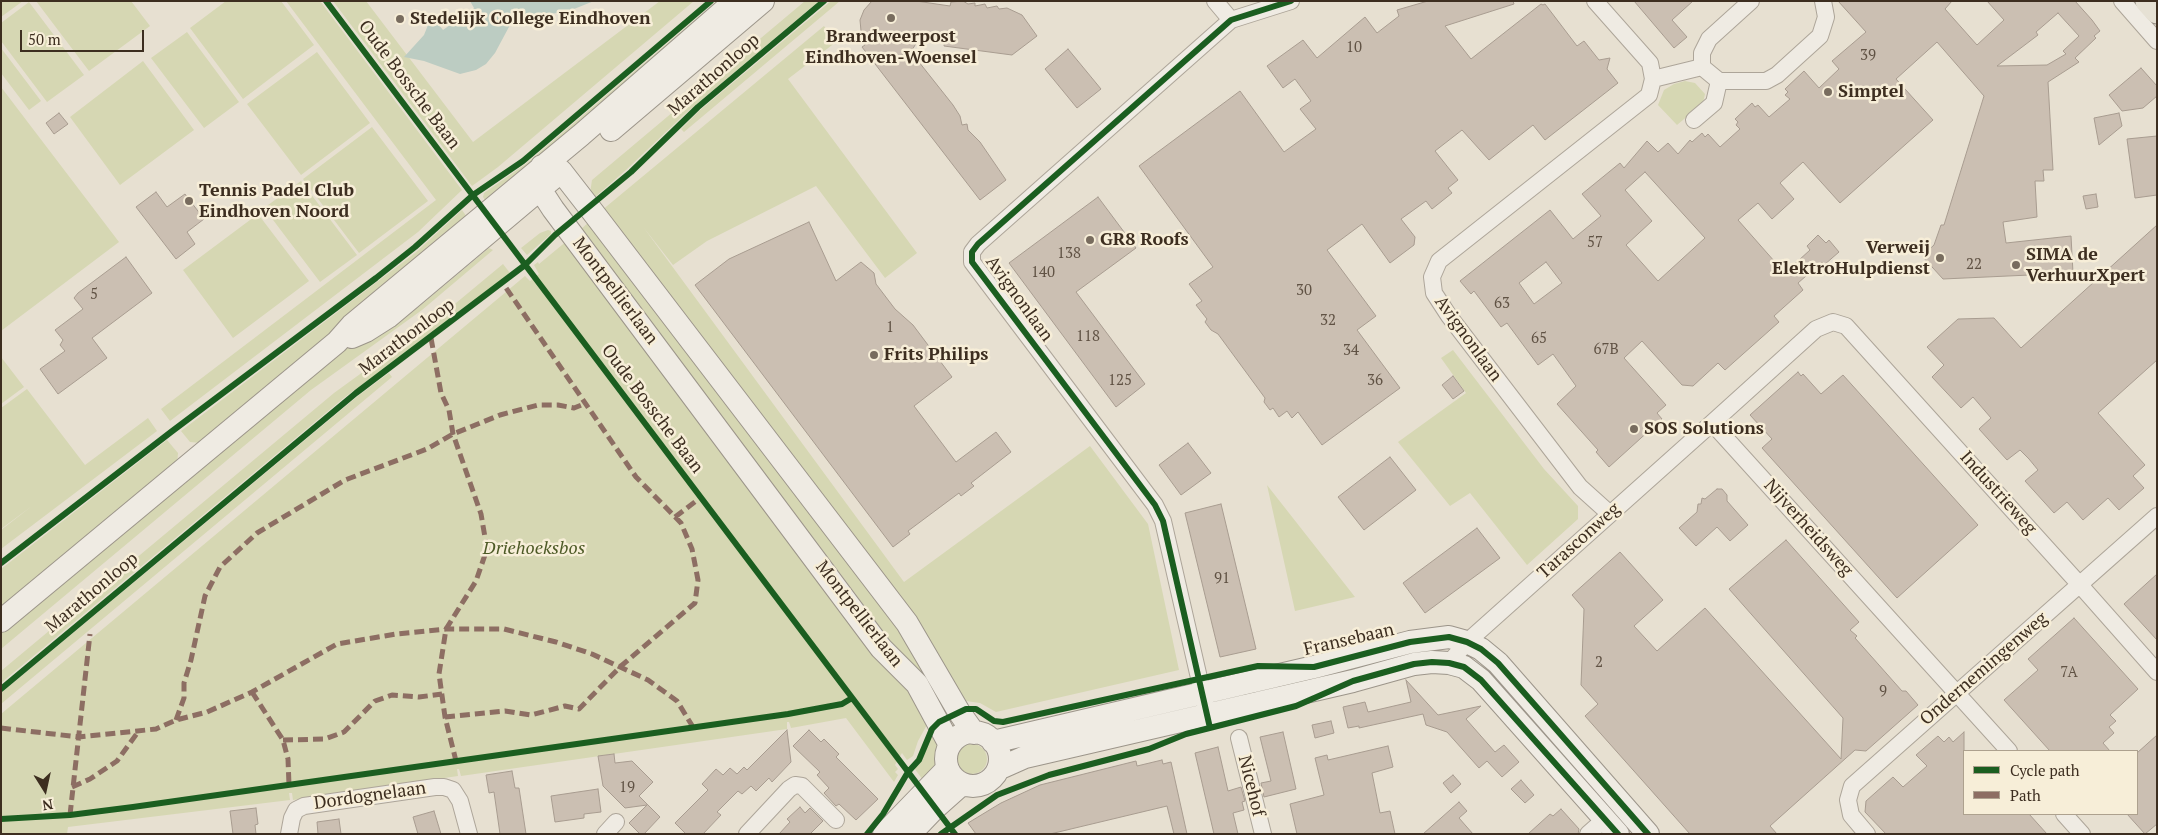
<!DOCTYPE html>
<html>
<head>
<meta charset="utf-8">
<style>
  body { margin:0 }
  #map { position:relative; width:2158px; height:835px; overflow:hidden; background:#e7e0d1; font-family:"PT Serif",serif }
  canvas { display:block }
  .frame { position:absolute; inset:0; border:2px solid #3d2e20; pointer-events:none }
  .legend { position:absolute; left:1963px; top:750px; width:175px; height:65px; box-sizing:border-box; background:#f7eed8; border:1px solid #ada18e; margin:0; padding:6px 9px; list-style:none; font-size:15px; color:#3d2e20 }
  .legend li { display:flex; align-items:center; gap:10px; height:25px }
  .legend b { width:25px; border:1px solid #ada18e }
  .north { position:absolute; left:20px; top:765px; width:50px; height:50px; -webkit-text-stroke:4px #f7eed8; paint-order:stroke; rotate:170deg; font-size:14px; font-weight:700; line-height:20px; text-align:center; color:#3d2e20 }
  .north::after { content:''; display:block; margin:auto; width:18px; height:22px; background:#3d2e20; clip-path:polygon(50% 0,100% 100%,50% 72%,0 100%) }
  .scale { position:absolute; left:20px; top:30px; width:124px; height:22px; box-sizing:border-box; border:2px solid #3d2e20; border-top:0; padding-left:6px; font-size:15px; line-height:18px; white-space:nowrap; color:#3d2e20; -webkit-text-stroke:4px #f7eed8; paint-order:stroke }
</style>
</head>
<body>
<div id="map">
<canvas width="2158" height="835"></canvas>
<div class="frame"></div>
<ul class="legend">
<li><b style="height:6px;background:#1b5e20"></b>Cycle path</li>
<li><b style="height:6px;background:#8d6e63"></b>Path</li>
</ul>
<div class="north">N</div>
<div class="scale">50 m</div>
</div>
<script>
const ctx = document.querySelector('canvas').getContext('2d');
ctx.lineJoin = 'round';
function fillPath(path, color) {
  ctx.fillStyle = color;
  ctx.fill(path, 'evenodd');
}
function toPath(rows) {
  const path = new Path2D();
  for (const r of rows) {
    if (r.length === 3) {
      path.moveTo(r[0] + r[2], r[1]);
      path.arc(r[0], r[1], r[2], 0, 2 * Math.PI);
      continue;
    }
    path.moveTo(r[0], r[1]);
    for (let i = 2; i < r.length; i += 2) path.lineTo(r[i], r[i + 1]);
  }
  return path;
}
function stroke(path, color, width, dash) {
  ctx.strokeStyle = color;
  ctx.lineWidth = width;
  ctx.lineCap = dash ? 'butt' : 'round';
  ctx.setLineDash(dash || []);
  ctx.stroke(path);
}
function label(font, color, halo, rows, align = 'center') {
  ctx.font = font + ' "PT Serif",serif';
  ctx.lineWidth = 5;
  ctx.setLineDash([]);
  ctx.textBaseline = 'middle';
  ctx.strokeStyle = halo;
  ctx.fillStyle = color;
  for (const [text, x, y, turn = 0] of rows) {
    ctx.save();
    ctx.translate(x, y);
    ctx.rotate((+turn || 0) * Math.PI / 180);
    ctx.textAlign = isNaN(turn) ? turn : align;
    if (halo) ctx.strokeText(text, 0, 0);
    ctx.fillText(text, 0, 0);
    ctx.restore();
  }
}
const green = toPath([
  [1,1,23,1,1,17],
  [36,1,131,1,150,26,89,71],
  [226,1,281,1,314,45,243,99,190,28],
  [286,1,320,1,462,190,418,232,170,421,161,409,436,200],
  [333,1,366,1,473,142,660,1,694,1,498,167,472,186],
  [717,1,727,1,488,204,483,197,484,193,527,163],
  [805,1,819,1,685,114,626,170,595,197,590,193,592,180],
  [831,1,840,1,684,132,681,129,699,111],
  [29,2,84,75,47,102,1,41,1,23],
  [824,26,836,42,788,79,917,253,885,278,816,186,707,241,673,265,644,228,904,582,1090,446,1148,524,1179,670,996,712,980,703,966,701,601,211],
  [187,32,239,102,204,128,151,58],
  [1,48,41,101,29,110,1,73],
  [317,52,370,123,301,175,247,104],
  [143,61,194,130,120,185,70,117],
  [1685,81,1695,83,1705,94,1703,103,1677,125,1658,105,1664,90,1674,84],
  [1,87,119,242,1,331],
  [372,127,428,201,359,253,303,179],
  [301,181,357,255,320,282,264,208],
  [462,210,469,220,201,443,190,442,181,431,415,253],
  [258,214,309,281,233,338,183,270],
  [589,222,893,616,948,703,938,709,915,675,834,565,580,230],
  [548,230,551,231,551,234,527,255,521,248,540,233],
  [568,240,909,682,928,723,918,741,913,756,907,760,902,753,895,765,898,769,895,772,898,775,894,782,846,718,791,728,789,722,787,722,787,729,461,776,459,769,457,769,458,776,293,800,292,793,289,793,290,800,68,827,67,834,1,834,1,714,525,276,530,281,539,274,534,265,538,262,539,264],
  [489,248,493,250,422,310,311,390,1,649,1,632,348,346,395,324,421,305],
  [503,264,510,273,421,342,345,397,1,683,1,671,334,393,444,313],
  [1453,350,1544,469,1578,506,1578,519,1527,565,1470,493,1450,506,1398,442,1466,393,1441,358],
  [1,357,24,387,1,404],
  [389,373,392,377,1,704,1,693,358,396],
  [27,389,85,465,148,418,157,431,1,549,1,530,32,506,1,529,1,408],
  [167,440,178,453,177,464,1,610,1,569],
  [1267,485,1355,597,1295,611],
  [936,729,938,746,936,764,926,784,914,768,922,761,928,740],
  [972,759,15]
]);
const water = toPath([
  [470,1,594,1,569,11,519,19,510,25,495,53,486,64,476,70,460,74,424,61,404,57,424,35,428,25,435,20,443,30,474,8]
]);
const building = toPath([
  [872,1,916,1,950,6,951,2,963,1,968,4,975,3,975,6,985,4,987,8,997,6,999,9,1007,8,1022,15,1037,36,1012,55,944,46,945,36,922,33,911,52,953,105,960,116,962,125,967,124,968,130,980,142,1006,180,980,200,862,47,865,45,861,31,860,20,864,10,872,1],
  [1428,1,1513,1,1514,4,1445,26,1471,59,1541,4,1543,5,1545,4,1577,46,1584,41,1599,60,1610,58,1607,69,1618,83,1545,140,1533,125,1489,160,1462,130,1435,151,1458,180,1448,188,1452,193,1432,209,1426,201,1401,219,1415,237,1414,245,1390,263,1362,224,1327,250,1376,316,1357,330,1400,388,1322,445,1298,412,1292,418,1287,411,1279,417,1273,408,1270,410,1264,402,1265,398,1218,334,1211,330,1205,322,1207,319,1196,305,1202,301,1189,284,1213,267,1139,166,1240,91,1284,152,1316,129,1300,109,1311,101,1295,79,1283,88,1267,66,1303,40,1317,58,1365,17,1377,33,1399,16,1397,10,1428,1],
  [1634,1,1693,1,1672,20,1687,37,1674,48,1634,1],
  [1838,1,1952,1,1945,9,1977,45,2004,20,1987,1,2075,1,2092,20,2100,31,2094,36,2096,38,2075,58,2079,62,2048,82,2053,170,2043,170,2044,181,2035,181,2037,217,2003,222,2006,243,2071,236,2073,273,1943,279,1922,256,1934,245,1941,225,1944,225,1984,96,1937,42,1896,79,1933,120,1897,152,1840,203,1803,162,1780,183,1794,199,1772,219,1758,203,1738,220,1775,262,1777,260,1787,271,1810,250,1807,246,1818,235,1826,243,1829,240,1839,252,1824,265,1822,262,1798,283,1803,290,1774,316,1779,322,1725,370,1718,363,1693,386,1682,385,1642,341,1624,358,1666,405,1657,413,1662,419,1609,467,1596,452,1598,450,1557,404,1576,386,1553,354,1538,365,1507,323,1501,327,1474,291,1471,294,1460,281,1550,210,1573,239,1601,216,1582,194,1620,163,1624,168,1647,141,1658,152,1668,143,1678,154,1690,140,1692,142,1702,133,1705,137,1708,134,1720,147,1740,129,1736,125,1738,122,1735,119,1752,103,1755,107,1758,105,1769,117,1790,99,1785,95,1788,92,1785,89,1804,71,1819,88,1839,69,1832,61,1866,32,1838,1],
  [2058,13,2079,36,2063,51,2066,54,2047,65,1997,66,2038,35,2036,32,2058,13],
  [1645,172,1705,238,1658,281,1626,245,1652,221,1625,190,1645,172],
  [1546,262,1562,283,1534,304,1519,283,1546,262],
  [1068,49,1101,89,1077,108,1045,69,1068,49],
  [2141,68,2157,86,2157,96,2143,108,2122,111,2109,95,2141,68],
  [59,113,68,124,54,134,46,123,59,113],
  [2119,113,2122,126,2099,145,2094,118,2119,113],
  [2157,136,2157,195,2135,198,2127,139,2157,136],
  [156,192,167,207,185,194,204,219,187,232,195,244,176,259,136,207,156,192],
  [2096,194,2098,207,2086,209,2083,196,2096,194],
  [1098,197,1136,248,1076,292,1145,384,1116,407,1009,263,1098,197],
  [809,222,836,281,861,262,874,273,876,284,895,309,913,325,952,377,914,406,956,462,996,432,1011,452,971,483,974,486,961,496,959,493,908,531,910,534,893,547,695,285,729,259,809,222],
  [2157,225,2157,360,2098,413,2145,465,2133,476,2144,488,2119,510,2108,498,2083,520,2067,502,2054,513,2025,481,2038,470,2029,459,2020,450,2007,460,1979,429,1991,418,1973,397,1961,408,1932,377,1944,365,1927,347,1958,319,1994,318,2021,348,2157,225],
  [126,257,152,293,92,338,107,358,58,394,40,369,65,351,60,345,63,340,55,330,83,309,74,298,78,293,126,257],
  [1798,372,1801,376,1803,374,1821,394,1843,375,1978,525,1897,598,1762,448,1772,439,1750,415,1798,372],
  [1453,376,1464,391,1453,399,1442,385,1453,376],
  [1188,443,1211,473,1181,495,1159,465,1188,443],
  [1390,457,1416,490,1364,530,1338,497,1390,457],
  [1717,489,1722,489,1727,495,1727,501,1748,525,1730,541,1717,527,1696,546,1679,528,1697,512,1698,504,1701,504,1702,498,1705,499,1717,489],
  [1221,504,1256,649,1220,657,1185,513,1221,504],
  [1477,528,1500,558,1425,613,1403,583,1477,528],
  [1786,540,1859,622,1850,630,1857,636,1855,638,1902,691,1906,691,1918,705,1866,751,1855,750,1770,826,1777,834,1690,834,1585,716,1598,704,1581,685,1584,609,1572,595,1620,552,1663,600,1634,626,1657,651,1705,608,1841,759,1843,718,1729,589,1786,540],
  [2157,574,2157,640,2124,604,2157,574],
  [2074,618,2138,689,2110,715,2116,721,2109,727,2114,733,2103,743,2110,751,2050,751,2004,700,2038,670,2028,659,2074,618],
  [1406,680,1438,715,1481,706,1466,719,1495,752,1504,745,1519,762,1502,777,1487,761,1479,768,1447,732,1426,725,1423,714,1359,728,1359,726,1348,728,1343,707,1365,702,1368,712,1411,702,1406,680],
  [1331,721,1334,733,1315,738,1312,725,1331,721],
  [787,730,791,762,772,782,769,778,756,791,751,786,742,794,738,791,717,812,721,815,703,834,686,834,675,823,708,790,702,784,716,769,723,775,730,768,737,774,744,767,747,770,787,730],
  [809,730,821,742,824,739,839,754,836,757,878,799,856,820,839,804,836,806,824,793,829,788,817,775,820,772,793,746,809,730],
  [1283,732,1296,789,1264,797,1261,783,1271,781,1260,737,1283,732],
  [1964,732,1964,814,2029,814,2047,834,1886,834,1865,812,1866,801,1893,777,1903,787,1927,766,1916,755,1938,736,1944,742,1949,737,1953,742,1964,732],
  [2157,735,2157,824,2145,834,2127,814,2137,814,2137,753,2157,735],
  [1388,746,1393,767,1372,773,1380,813,1390,811,1395,834,1297,834,1290,804,1324,795,1315,758,1327,755,1328,760,1388,746],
  [1218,747,1228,791,1241,787,1245,801,1242,802,1244,810,1233,813,1238,834,1214,834,1195,753,1218,747],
  [614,754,615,763,632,761,653,782,639,796,660,817,644,834,640,834,629,823,647,805,625,808,603,786,598,756,614,754],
  [1162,760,1163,764,1171,762,1187,834,1174,834,1167,806,1050,834,976,834,968,823,1001,803,1040,785,1136,761,1137,766,1162,760],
  [512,771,515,788,519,788,526,834,500,834,494,792,489,793,486,775,512,771],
  [1453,775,1461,784,1451,793,1443,783,1453,775],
  [1521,780,1534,795,1525,803,1511,789,1521,780],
  [598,789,601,812,584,814,584,818,555,822,551,796,598,789],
  [1459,802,1467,811,1459,818,1473,834,1423,834,1459,802],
  [800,807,805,813,810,808,823,821,810,834,779,834,790,822,787,819,800,807],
  [256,808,258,824,255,825,256,834,233,834,230,811,256,808],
  [1561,809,1579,829,1578,834,1528,834,1550,814,1553,816,1561,809],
  [434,811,441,834,418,834,413,817,434,811],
  [339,819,341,834,318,834,317,822,339,819]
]);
const street = toPath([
  [1215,1,1231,20],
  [1595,1,1650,63,1653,79,1649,95,1439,261,1432,277,1434,293,1449,316,1580,487,1610,514],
  [2122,1,2157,41],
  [1702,67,1719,81,1766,81,1777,75,1820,36,1826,17,1823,1],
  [1702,67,1702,53,1709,39,1751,1],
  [1653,79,1702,67],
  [1694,120,1714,103,1719,81],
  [1449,663,1467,642,1712,423],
  [1205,704,1163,521,1155,505,972,262,972,252,978,244,1231,20,1291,1],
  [1239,738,1263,834],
  [2009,751,1712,423,1816,329,1833,322,1846,326,2080,585,2157,672],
  [2064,814,2082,834],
  [289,834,292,818,296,810,304,806,435,787,444,787,453,790,460,801,469,834],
  [605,834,616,822],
  [747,834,789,789,795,785,802,786,836,820],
  [1588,834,1605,819],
  [1867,834,1851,815,1848,800,1852,786,2157,516]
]);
const secondary = toPath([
  [611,130,763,1],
  [542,166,561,171,589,207,907,623,959,712,974,733],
  [542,166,540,189,553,209,881,648,917,684,950,745],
  [352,337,366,331,388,317,552,179],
  [1,621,337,342,352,325,581,135,735,1],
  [973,759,27],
  [993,742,1314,667,1410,642,1449,637,1467,642,1481,649,1498,663,1648,834],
  [998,769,1025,757,1353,681,1414,664,1432,662,1449,663,1464,667,1481,680,1618,834],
  [884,834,947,769],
  [910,834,935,808,962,784]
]);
const primary = toPath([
  [2148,1,2157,11]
]);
const quiet = toPath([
  [431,338,441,393,449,410,453,434,481,514,487,549,476,581,446,629,439,674,445,717,456,761],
  [675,517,700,498],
  [252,692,283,740,288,759,289,785],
  [445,717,505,711,531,715,565,706,579,709,621,666,695,603,698,580,692,549,681,523,636,477,502,282],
  [176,720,184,698,184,683,191,660,205,596,220,567,257,533,345,480,427,449,453,434,500,415,538,405,558,405,574,408,584,404],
  [1,728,79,737,156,729,176,720,207,712,252,692,337,644,396,634,446,629,504,629,556,642,592,654,648,680,677,701,693,727],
  [283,740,325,739,344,732,375,701,392,695,419,697,442,694],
  [72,787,90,779,117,761,138,732],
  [70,815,90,634]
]);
const cycleway = toPath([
  [326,1,955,834],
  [1,563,171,432,376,278,415,247,473,195,523,161,711,1],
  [1,689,356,393,525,265,555,235,631,172,698,107,824,1],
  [1210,728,1163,521,1155,505,972,262,972,252,978,244,1231,20,1291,1],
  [1,819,70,815,133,807,788,714,842,704,852,698],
  [867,834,883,814,908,772,919,760,932,729,939,722,966,709,976,709,994,721,1003,722,1258,666,1314,667,1410,642,1449,637,1467,642,1481,649,1498,663,1648,834],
  [941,834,997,795,1049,775,1149,749,1186,734,1296,706,1353,681,1414,664,1432,662,1449,663,1464,667,1481,680,1618,834]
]);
const markers = [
  [891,18,5,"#786c5e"],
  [400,19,5,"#786c5e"],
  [1828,92,5,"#786c5e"],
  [189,201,5,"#786c5e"],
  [1090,240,5,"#786c5e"],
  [1940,258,5,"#786c5e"],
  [2016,265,5,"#786c5e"],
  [874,355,5,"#786c5e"],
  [1634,429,5,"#786c5e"]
];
const numberNames = [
  ["10",1354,48],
  ["39",1868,56],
  ["57",1595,243],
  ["138",1069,254],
  ["22",1974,265],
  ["140",1043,273],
  ["30",1304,291],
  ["5",94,295],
  ["63",1502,304],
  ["32",1328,321],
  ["1",890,328],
  ["118",1088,337],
  ["65",1539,339],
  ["67B",1606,350],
  ["34",1351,351],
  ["125",1120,381],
  ["36",1375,381],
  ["91",1222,579],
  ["2",1599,663],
  ["7A",2069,673],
  ["9",1883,692],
  ["19",627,788]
];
const poiNames = [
  ["Stedelijk College Eindhoven",410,19],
  ["Brandweerpost",891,37,"center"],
  ["Eindhoven-Woensel",891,58,"center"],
  ["Simptel",1838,92],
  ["Tennis Padel Club",199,191],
  ["Eindhoven Noord",199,212],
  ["GR8 Roofs",1100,240],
  ["Verweij",1930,248,"right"],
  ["ElektroHulpdienst",1930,269,"right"],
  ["SIMA de",2026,255],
  ["VerhuurXpert",2026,276],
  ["Frits Philips",884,355],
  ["SOS Solutions",1644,429]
];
const streetNames = [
  ["Marathonloop",714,75,-41],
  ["Oude Bossche Baan",409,85,53],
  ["Montpellierlaan",615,291,53],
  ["Avignonlaan",1019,299,54],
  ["Marathonloop",407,337,-37],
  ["Avignonlaan",1468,339,54],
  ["Oude Bossche Baan",652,409,53],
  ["Industrieweg",1998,493,48],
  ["Nijverheidsweg",1808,528,48],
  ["Tarasconweg",1579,541,-42],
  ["Marathonloop",92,593,-40],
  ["Montpellierlaan",859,614,52],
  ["Fransebaan",1349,640,-13],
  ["Ondernemingenweg",1984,669,-41],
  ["Nicehof",1251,786,76],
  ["Dordognelaan",370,796,-8]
];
const parkNames = [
  ["Driehoeksbos",534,549]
];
fillPath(green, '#d6d7b3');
fillPath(water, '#bcccc2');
fillPath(building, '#cbbfb2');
stroke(building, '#a89c90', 1);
stroke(street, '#ada599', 18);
stroke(secondary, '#9c958a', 24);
stroke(primary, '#928b80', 27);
stroke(street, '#efebe3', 16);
stroke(secondary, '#efebe3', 22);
stroke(primary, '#e6e1d4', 25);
stroke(quiet, '#8d6e63', 5, [10, 5]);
stroke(cycleway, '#1b5e20', 6);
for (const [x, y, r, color] of markers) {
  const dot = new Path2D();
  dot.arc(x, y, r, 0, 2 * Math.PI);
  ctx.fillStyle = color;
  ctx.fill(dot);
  stroke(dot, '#f7eed8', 2);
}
label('15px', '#605244', null, numberNames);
label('bold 18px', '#3d2e20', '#f7eed8', poiNames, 'left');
label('18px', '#3d2e20', '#f7eed8', streetNames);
label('italic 18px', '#4d5a26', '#f7eed8', parkNames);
</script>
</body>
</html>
